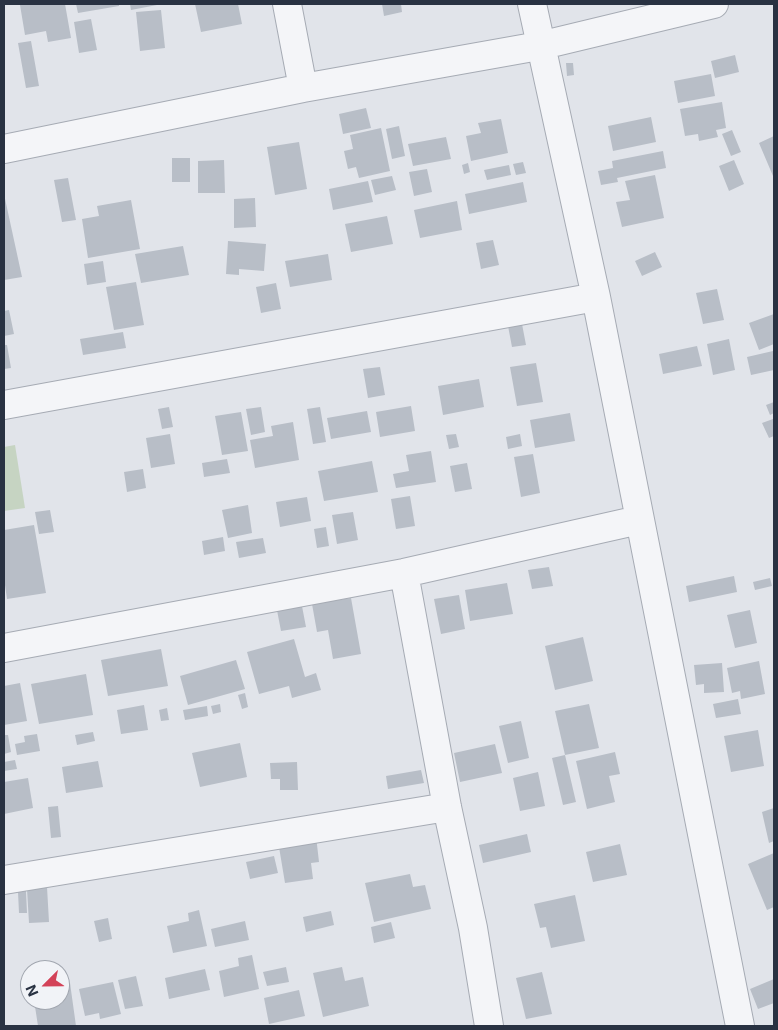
<!DOCTYPE html>
<html>
<head>
<meta charset="utf-8">
<style>
  body { margin:0 }
  #map { position:relative; width:778px; height:1030px; overflow:hidden; background:#e1e4ea; font-family:Inter,sans-serif }
  canvas { display:block }
  .frame { position:absolute; inset:0; border:5px solid #293242; pointer-events:none }
  .north { position:absolute; left:20px; top:960px; width:50px; height:50px; box-sizing:border-box; background:#f1f3f7; border:1px solid #a1a6af; border-radius:50%; rotate:247deg; font-size:14px; font-weight:700; line-height:20px; text-align:center; color:#293242 }
  .north::after { content:''; display:block; margin:auto; width:18px; height:22px; background:#d34258; clip-path:polygon(50% 0,100% 100%,50% 72%,0 100%) }
</style>
</head>
<body>
<div id="map">
<canvas width="778" height="1030"></canvas>
<div class="frame"></div>
<div class="north">N</div>
</div>
<script>
const ctx = document.querySelector('canvas').getContext('2d');
ctx.lineJoin = 'round';
function fillPath(path, color) {
  ctx.fillStyle = color;
  ctx.fill(path, 'evenodd');
}
function toPath(rows) {
  const path = new Path2D();
  for (const r of rows) {
    path.moveTo(r[0], r[1]);
    for (let i = 2; i < r.length; i += 2) path.lineTo(r[i], r[i + 1]);
  }
  return path;
}
function stroke(path, color, width, dash) {
  ctx.strokeStyle = color;
  ctx.lineWidth = width;
  ctx.lineCap = dash ? 'butt' : 'round';
  ctx.setLineDash(dash || []);
  ctx.stroke(path);
}
const green = toPath([
  [15,445,25,508,4,511,4,447]
]);
const building = toPath([
  [27,4,65,4,71,38,48,42,46,31,25,35,20,5],
  [76,4,119,4,119,6,78,13],
  [130,4,157,4,157,5,131,10],
  [195,4,238,4,242,24,201,32],
  [382,4,401,4,402,12,384,16],
  [161,10,165,48,140,51,136,12],
  [91,19,97,50,79,53,74,22],
  [31,41,39,86,26,88,18,43],
  [735,55,739,72,715,78,711,61],
  [566,63,573,63,574,75,567,76],
  [711,74,715,96,678,103,674,81],
  [722,102,726,128,716,130,718,137,699,141,698,134,685,136,680,109],
  [366,108,371,128,343,134,339,114],
  [651,117,656,142,613,151,608,126],
  [501,119,508,153,471,161,466,136,481,133,478,123],
  [399,126,405,156,392,159,386,129],
  [381,128,390,171,359,178,356,167,348,169,344,151,353,149,350,135],
  [732,130,741,152,731,156,722,134],
  [774,136,774,175,773,176,759,143],
  [446,137,451,159,413,166,408,144],
  [299,142,307,189,275,195,267,147],
  [663,151,666,168,617,178,618,182,601,185,598,171,613,168,612,161],
  [172,158,190,158,190,182,172,182],
  [224,160,225,193,198,193,198,161],
  [734,160,744,184,729,191,719,166],
  [523,162,526,173,516,175,513,164],
  [468,163,470,172,464,174,462,165],
  [509,165,511,175,487,180,484,170],
  [427,169,432,192,414,196,409,172],
  [655,175,664,218,622,227,616,202,630,200,625,181],
  [392,176,396,190,375,195,371,180],
  [68,178,76,220,62,222,54,180],
  [368,181,373,202,333,210,329,189],
  [523,182,527,202,469,214,465,194],
  [4,194,22,277,4,280],
  [255,198,256,227,234,228,234,199],
  [131,200,140,249,88,258,82,219,99,216,97,206],
  [457,201,462,230,420,238,414,210],
  [387,216,393,244,351,252,345,224],
  [493,240,499,265,481,269,476,243],
  [228,241,266,244,264,271,239,269,239,275,226,274],
  [183,246,189,275,141,283,135,254],
  [655,252,662,267,642,276,635,261],
  [328,254,332,280,290,287,285,261],
  [103,261,106,282,87,285,84,264],
  [136,282,144,325,114,330,106,287],
  [276,283,281,309,261,313,256,287],
  [717,289,724,320,703,324,696,293],
  [9,310,14,334,4,336,4,311],
  [774,314,774,344,759,350,749,323],
  [522,324,526,345,512,347,508,326],
  [123,332,126,348,83,355,80,339],
  [729,339,735,370,713,375,707,344],
  [4,345,7,345,11,368,4,369],
  [697,346,702,366,663,374,659,354],
  [773,351,774,370,751,375,747,357],
  [536,363,543,402,517,406,510,367],
  [380,367,385,395,368,398,363,369],
  [479,379,484,407,443,415,438,386],
  [774,402,774,413,770,415,766,405],
  [411,406,415,431,380,437,376,412],
  [169,407,173,427,162,429,158,409],
  [261,407,265,432,251,435,246,409],
  [320,407,326,442,313,444,307,409],
  [367,411,371,432,331,439,327,418],
  [241,412,248,451,222,455,215,416],
  [570,413,575,441,535,448,530,420],
  [773,419,774,436,769,438,762,423],
  [293,422,299,460,255,468,250,440,273,436,271,426],
  [170,434,175,464,151,468,146,438],
  [456,434,459,447,449,449,446,435],
  [520,434,522,446,508,449,506,437],
  [431,451,436,482,396,488,393,474,409,471,406,455],
  [533,454,540,493,521,497,514,457],
  [227,459,230,473,204,477,202,463],
  [372,461,378,492,324,501,318,471],
  [467,463,472,489,455,492,450,466],
  [143,469,146,488,127,492,124,472],
  [410,496,415,526,396,529,391,499],
  [307,497,311,521,280,527,276,502],
  [248,505,252,533,228,538,222,510],
  [50,510,54,532,39,534,35,512],
  [353,512,358,540,337,544,332,515],
  [34,525,46,593,7,599,4,578,4,530],
  [326,527,329,546,317,548,314,529],
  [223,537,225,551,204,555,202,541],
  [263,538,266,553,239,558,236,542],
  [549,567,553,586,532,589,528,570],
  [734,576,737,592,689,602,686,586],
  [770,578,772,586,755,590,753,582],
  [507,583,513,614,470,621,465,590],
  [459,595,465,629,441,634,434,599],
  [351,598,361,654,333,659,328,630,317,632,312,604],
  [301,601,306,627,281,631,276,605],
  [750,610,757,643,735,648,727,615],
  [583,637,593,681,555,690,545,646],
  [294,639,305,677,316,673,321,690,292,698,289,686,259,694,247,652],
  [161,649,168,686,108,696,101,660],
  [236,660,245,689,188,705,180,676],
  [759,661,765,694,741,699,740,691,732,693,727,668],
  [722,663,724,692,704,693,704,684,696,685,694,665],
  [86,674,93,715,39,724,31,684],
  [20,683,27,721,4,725,4,686],
  [245,693,248,707,242,709,238,695],
  [738,699,741,714,716,718,713,704],
  [220,704,221,712,213,714,211,706],
  [589,704,599,748,565,755,555,711],
  [144,705,148,730,121,734,117,710],
  [207,706,208,716,185,720,183,710],
  [167,708,169,720,161,721,159,710],
  [521,721,529,758,508,763,499,726],
  [758,730,764,766,731,772,724,736],
  [93,732,95,741,77,745,75,735],
  [37,734,40,751,17,755,15,744,25,742,24,736],
  [4,735,8,735,11,752,4,754],
  [240,743,247,777,200,787,192,753],
  [495,744,502,773,460,782,454,753],
  [615,752,620,774,609,776,615,802,587,809,576,761],
  [565,755,576,802,563,805,552,758],
  [15,760,17,769,4,771,4,762],
  [98,761,103,787,66,793,62,767],
  [297,762,298,790,280,790,280,779,271,779,270,763],
  [421,770,424,783,388,789,386,776],
  [538,772,545,806,520,811,513,778],
  [28,778,33,808,4,814,4,782],
  [58,806,61,837,51,838,48,807],
  [774,808,774,841,769,843,762,812],
  [527,834,531,852,483,863,479,845],
  [316,836,319,862,311,863,313,879,285,883,278,841],
  [620,844,627,875,593,882,586,852],
  [774,853,774,907,767,910,748,864],
  [274,856,278,873,250,879,246,862],
  [410,874,413,887,425,885,431,909,374,922,365,883],
  [47,887,49,922,29,923,27,889],
  [26,891,27,913,19,913,18,892],
  [575,895,585,941,551,948,546,927,540,928,534,904],
  [199,910,207,946,173,953,167,926,189,921,188,913],
  [331,911,334,925,306,932,303,917],
  [108,918,112,939,99,942,94,921],
  [245,921,249,940,215,947,211,929],
  [391,922,395,938,374,943,371,927],
  [252,955,259,989,224,997,219,971,239,966,238,958],
  [286,967,289,982,267,986,263,972],
  [342,967,345,981,363,977,369,1006,323,1017,313,973],
  [205,969,210,990,169,999,165,978],
  [542,972,552,1014,526,1019,516,978],
  [136,976,143,1006,125,1009,118,980],
  [774,979,774,1003,758,1009,750,989],
  [113,982,121,1014,100,1019,99,1013,85,1016,79,989],
  [70,983,76,1026,38,1026,34,1000,60,1000,60,985],
  [299,990,305,1016,269,1024,264,998]
]);
const minor = toPath([
  [287,4,303,88],
  [532,4,596,297,740,1026],
  [4,149,303,88,539,46,714,4],
  [4,405,596,297],
  [404,573,447,807,473,928,489,1026],
  [4,648,404,573,639,520],
  [4,880,447,807]
]);
fillPath(green, '#c6d4c2');
fillPath(building, '#b8bec7');
stroke(minor, '#a6abb4', 30);
stroke(minor, '#f4f5f8', 28);
</script>
</body>
</html>
